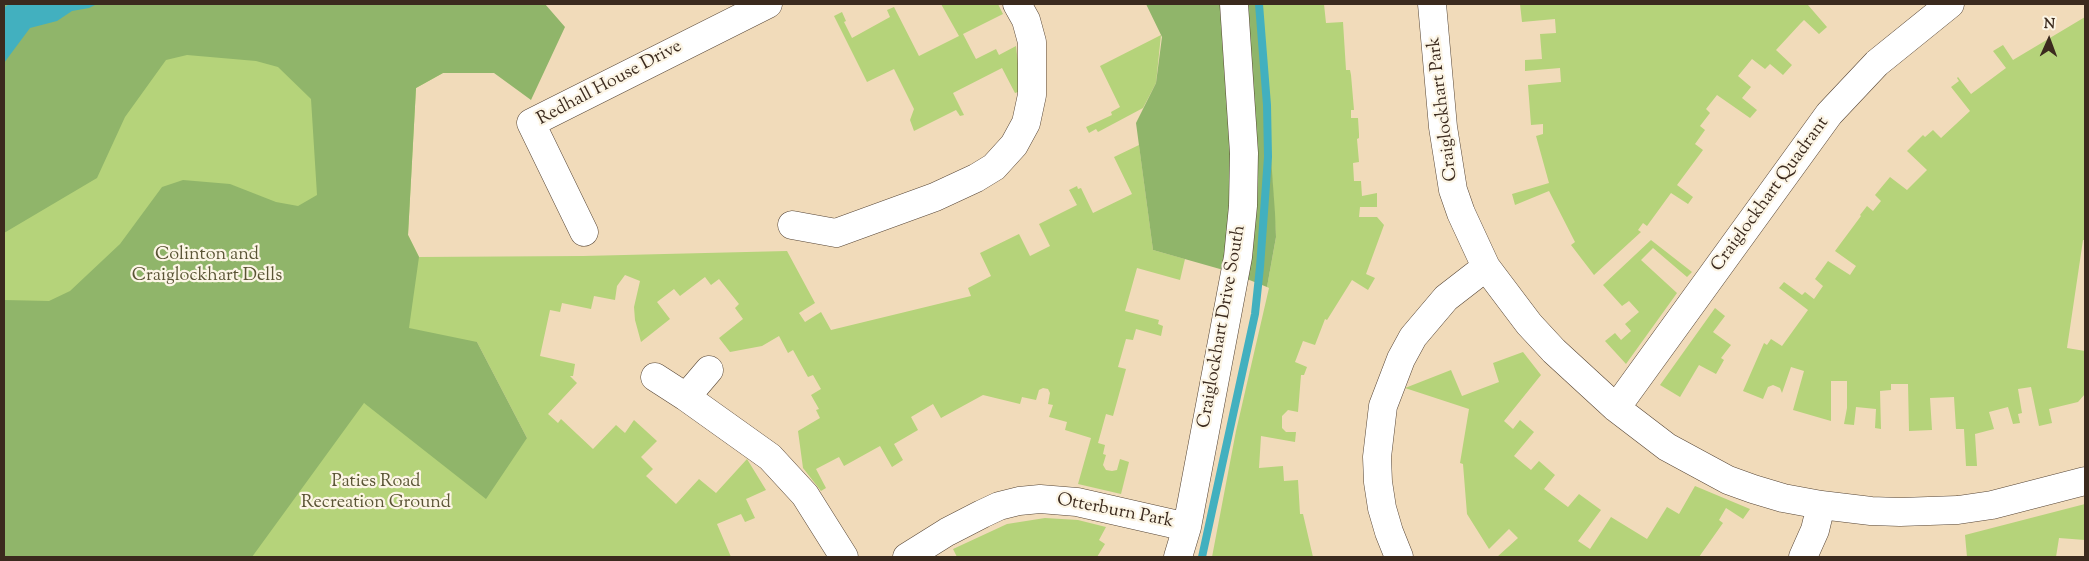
<!DOCTYPE html>
<html>
<head>
<meta charset="utf-8">
<style>
  body { margin:0 }
  #map { position:relative; width:2089px; height:561px; overflow:hidden; background:#f1dbba; font-family:"Sorts Mill Goudy",serif }
  canvas { display:block }
  .frame { position:absolute; inset:0; border:5px solid #3b2a1e; pointer-events:none }
  .north { position:absolute; left:2024px; top:15px; width:50px; height:50px; -webkit-text-stroke:4px #fcf5e5; paint-order:stroke; rotate:2deg; font-size:14px; font-weight:700; line-height:20px; text-align:center; color:#3b2a1e }
  .north::after { content:''; display:block; margin:auto; width:18px; height:22px; background:#3b2a1e; clip-path:polygon(50% 0,100% 100%,50% 72%,0 100%) }
</style>
</head>
<body>
<div id="map">
<canvas width="2089" height="561"></canvas>
<div class="frame"></div>
<div class="north">N</div>
</div>
<script>
const ctx = document.querySelector('canvas').getContext('2d');
ctx.lineJoin = 'round';
function fillPath(path, color) {
  ctx.fillStyle = color;
  ctx.fill(path, 'evenodd');
}
function toPath(rows) {
  const path = new Path2D();
  for (const r of rows) {
    path.moveTo(r[0], r[1]);
    for (let i = 2; i < r.length; i += 2) path.lineTo(r[i], r[i + 1]);
  }
  return path;
}
function stroke(path, color, width, dash) {
  ctx.strokeStyle = color;
  ctx.lineWidth = width;
  ctx.lineCap = dash ? 'butt' : 'round';
  ctx.setLineDash(dash || []);
  ctx.stroke(path);
}
function label(font, color, halo, rows, align = 'center') {
  ctx.font = font + ' "Sorts Mill Goudy",serif';
  ctx.lineWidth = 4.5;
  ctx.setLineDash([]);
  ctx.textBaseline = 'middle';
  ctx.strokeStyle = halo;
  ctx.fillStyle = color;
  for (const [text, x, y, turn = 0] of rows) {
    ctx.save();
    ctx.translate(x, y);
    ctx.rotate((+turn || 0) * Math.PI / 180);
    ctx.textAlign = isNaN(turn) ? turn : align;
    if (halo) ctx.strokeText(text, 0, 0);
    ctx.fillText(text, 0, 0);
    ctx.restore();
  }
}
const green = toPath([
  [4,4,443,73,416,88,408,235,419,257,583,256,787,251,815,303,799,313,805,322,821,312,831,330,971,296,968,288,991,276,980,253,1019,234,1030,256,1050,246,1039,224,1077,205,1069,190,1077,186,1078,189,1081,188,1093,213,1132,194,1114,157,1139,145,1153,250,1185,259,1180,280,1137,268,1125,311,1159,320,1158,324,1163,326,1161,336,1136,329,1133,340,1126,339,1118,367,1126,369,1113,416,1106,414,1098,443,1105,445,1103,454,1106,455,1103,465,1106,470,1112,471,1117,470,1120,459,1129,462,1121,494,1078,484,1091,438,1065,430,1067,422,1049,417,1053,405,1048,404,1050,393,1048,389,1043,388,1039,390,1036,400,1022,397,1020,404,983,395,941,418,933,404,911,417,918,430,894,444,903,460,892,467,880,446,844,466,839,457,816,469,826,488,821,491,803,468,798,431,820,418,816,410,819,409,811,395,821,389,813,375,808,377,793,350,788,353,779,336,762,346,730,352,719,338,743,319,735,308,739,304,719,279,711,285,705,277,680,296,674,289,657,302,670,319,641,342,635,320,634,307,640,281,625,275,617,286,615,300,594,296,591,309,562,303,560,312,550,310,540,356,575,364,573,376,570,376,577,383,548,414,558,423,561,419,593,449,616,425,625,433,634,420,657,441,641,457,653,469,646,476,676,504,699,479,716,493,747,459,766,490,746,499,755,518,745,522,741,514,717,524,731,557,4,557],
  [477,342,527,438,364,403],
  [941,4,998,4,1003,14,963,34,976,59,996,49,999,55,1016,46,1019,72,1018,92,1015,93,1002,68,953,93,964,115,960,116,956,110,914,131,910,120,914,109,894,69,867,82,834,16,842,12,846,21,844,22,852,38,890,17,887,10,894,7,919,56,959,36],
  [1260,4,1324,4,1326,23,1343,22,1346,70,1350,70,1351,75,1354,110,1351,110,1351,118,1358,118,1359,134,1359,138,1357,139,1359,162,1353,163,1354,181,1361,181,1362,196,1377,193,1377,207,1360,207,1359,217,1377,217,1384,225,1366,274,1375,278,1368,290,1352,280,1327,320,1325,319,1315,345,1303,341,1295,362,1307,367,1304,375,1301,375,1298,412,1288,410,1282,416,1282,428,1286,432,1296,432,1295,442,1261,436,1259,468,1283,466,1284,481,1298,480,1300,514,1303,514,1313,557,1212,557,1236,431,1269,288,1267,287,1276,237],
  [1520,4,1809,4,1808,5,1827,27,1819,34,1804,20,1800,24,1776,50,1792,65,1783,75,1770,64,1765,69,1752,59,1738,76,1751,87,1742,98,1757,110,1750,118,1717,95,1706,109,1710,113,1700,126,1705,130,1695,144,1703,150,1677,185,1693,197,1688,204,1671,193,1647,226,1643,223,1638,230,1641,232,1594,275,1571,245,1575,242,1549,191,1515,205,1512,194,1549,183,1536,136,1543,134,1543,124,1531,125,1528,85,1561,82,1560,68,1525,71,1525,60,1542,59,1540,34,1556,33,1555,19,1522,22],
  [2085,17,2085,240,2083,240,2067,348,2085,351,2085,394,2078,402,2049,409,2052,423,2039,426,2031,387,2018,389,2022,413,2018,414,2020,423,2013,424,2008,407,1989,412,1994,429,1975,434,1977,466,1966,466,1964,429,1956,429,1954,397,1930,398,1932,430,1909,431,1908,384,1891,384,1891,390,1880,391,1881,429,1875,428,1876,409,1856,407,1854,425,1844,424,1847,408,1847,381,1831,381,1831,421,1793,410,1804,371,1791,367,1782,393,1780,388,1773,385,1768,387,1763,399,1743,391,1764,343,1767,345,1771,339,1782,346,1808,310,1779,288,1784,282,1802,295,1805,292,1814,299,1823,286,1815,279,1828,261,1850,275,1856,266,1835,251,1861,216,1860,215,1867,206,1873,211,1881,201,1875,195,1890,177,1907,190,1927,170,1907,151,1923,135,1925,137,1933,130,1941,138,1970,111,1951,87,1959,81,1957,78,1958,77,1971,94,2006,68,1993,51,2003,45,2013,60],
  [1161,35,1156,83,1143,108,1098,132,1096,129,1089,133,1086,127,1112,115,1111,112,1120,107,1100,66],
  [1651,240,1692,272,1687,277,1653,248,1641,260,1677,293,1626,364,1605,341,1615,333,1621,340,1631,331,1625,324,1639,312,1629,301,1622,306,1603,285],
  [1715,308,1725,316,1713,332,1731,345,1721,358,1724,360,1716,374,1699,365,1680,397,1660,385],
  [1523,352,1541,375,1504,421,1513,429,1520,420,1534,432,1514,456,1531,470,1539,461,1555,475,1544,489,1568,507,1579,494,1601,510,1578,541,1590,549,1611,517,1647,539,1667,507,1679,514,1695,486,1750,509,1743,519,1726,508,1719,520,1723,523,1699,557,1497,557,1518,538,1509,529,1489,549,1467,514,1463,464,1460,463,1469,409,1405,388,1451,370,1462,396,1499,382,1493,363],
  [2085,504,2085,540,2059,538,2056,557,1967,557,1965,535],
  [1045,518,1078,520,1106,527,1099,540,1105,544,1097,557,957,557,953,549,1007,524]
]);
const forest = toPath([
  [4,4,545,4,565,27,531,100,494,73,443,73,416,88,408,235,419,257,409,328,477,342,527,438,486,499,364,403,252,557,4,557,4,300,49,301,70,291,120,244,162,187,183,180,230,184,276,202,298,206,317,195,311,99,278,67,256,61,187,55,166,60,125,117,97,178,4,233],
  [1146,4,1260,4,1275,213,1276,237,1267,287,1227,271,1153,250,1136,123,1156,83,1162,37]
]);
const water = toPath([
  [9,4,97,4,89,8,72,11,57,21,30,28,4,63,4,8]
]);
const stream = toPath([
  [1202,557,1255,314,1260,267,1268,157,1267,105,1259,4]
]);
const street = toPath([
  [1432,4,1443,127,1453,190,1461,213,1486,267,1529,324,1554,351,1616,408,1667,447,1728,480,1753,489,1783,498,1821,505,1871,511,1900,512,1958,510,1992,505,2085,481],
  [792,225,836,233,935,197,976,178,994,167,1014,145,1026,123,1032,95,1032,42,1026,20,1017,4],
  [584,232,531,123,768,4],
  [655,377,686,397,770,457,805,495,844,557],
  [686,397,709,370],
  [1616,408,1829,114,1877,63,1950,4],
  [907,557,947,532,982,514,999,506,1019,501,1040,499,1077,502,1187,527],
  [1178,557,1187,527,1238,257,1243,206,1244,153,1234,4],
  [1399,557,1389,532,1382,508,1378,482,1377,457,1383,406,1401,359,1413,337,1446,298,1486,267],
  [1803,557,1815,530,1821,505]
]);
const streetNames = [
  ["Redhall House Drive",610,84,-28],
  ["Craiglockhart Park",1444,109,-97],
  ["Craiglockhart Quadrant",1771,195,-54],
  ["Craiglockhart Drive South",1223,327,-80],
  ["Otterburn Park",1115,512,11]
];
const parkNames = [
  ["Colinton and",207,256],
  ["Craiglockhart Dells",207,277],
  ["Paties Road",376,483],
  ["Recreation Ground",376,504]
];
fillPath(green, '#b5d37a');
fillPath(forest, '#90b56a');
fillPath(water, '#42b0bf');
stroke(stream, '#42b0bf', 8);
stroke(street, '#564535', 29);
stroke(street, '#fff', 28);
label('18px', '#3b2a1e', '#fcf5e5', streetNames);
label('18px', '#5a5435', '#fcf5e5', parkNames);
</script>
</body>
</html>
